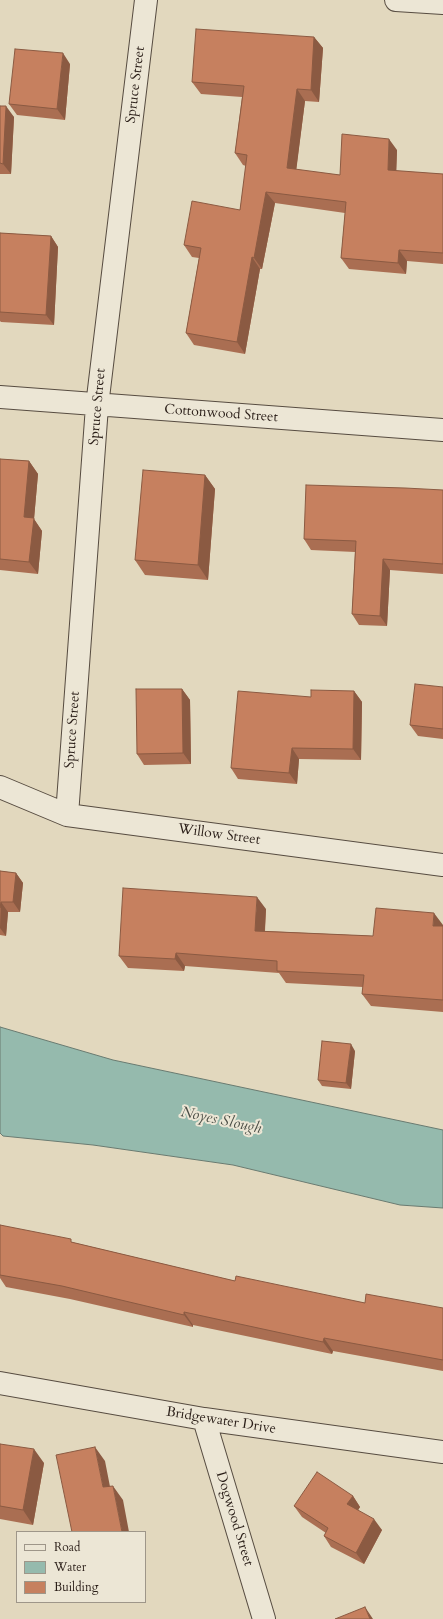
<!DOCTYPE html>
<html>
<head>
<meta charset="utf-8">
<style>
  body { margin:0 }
  #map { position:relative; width:443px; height:1619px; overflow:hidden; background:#e2d8be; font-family:Cardo,serif }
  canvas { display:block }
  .legend { position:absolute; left:16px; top:1531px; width:130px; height:72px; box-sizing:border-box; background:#ece6d5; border:1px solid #9e9689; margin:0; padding:5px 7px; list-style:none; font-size:12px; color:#291d17 }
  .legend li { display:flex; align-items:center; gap:8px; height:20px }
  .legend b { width:20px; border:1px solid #9e9689 }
</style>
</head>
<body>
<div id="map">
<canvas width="443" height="1619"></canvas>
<ul class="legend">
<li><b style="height:5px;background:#ece6d5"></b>Road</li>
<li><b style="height:11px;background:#95baad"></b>Water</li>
<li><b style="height:11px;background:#c6805f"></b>Building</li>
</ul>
</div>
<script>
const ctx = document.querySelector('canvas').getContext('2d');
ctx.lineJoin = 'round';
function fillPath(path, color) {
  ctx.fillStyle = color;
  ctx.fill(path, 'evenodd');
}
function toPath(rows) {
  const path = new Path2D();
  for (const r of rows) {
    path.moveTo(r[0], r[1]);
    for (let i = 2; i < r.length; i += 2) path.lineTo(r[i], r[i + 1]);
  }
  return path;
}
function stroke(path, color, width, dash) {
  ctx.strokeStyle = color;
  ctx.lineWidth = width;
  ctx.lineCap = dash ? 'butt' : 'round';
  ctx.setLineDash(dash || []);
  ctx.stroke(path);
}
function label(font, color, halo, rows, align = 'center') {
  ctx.font = font + ' Cardo,serif';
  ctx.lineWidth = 4;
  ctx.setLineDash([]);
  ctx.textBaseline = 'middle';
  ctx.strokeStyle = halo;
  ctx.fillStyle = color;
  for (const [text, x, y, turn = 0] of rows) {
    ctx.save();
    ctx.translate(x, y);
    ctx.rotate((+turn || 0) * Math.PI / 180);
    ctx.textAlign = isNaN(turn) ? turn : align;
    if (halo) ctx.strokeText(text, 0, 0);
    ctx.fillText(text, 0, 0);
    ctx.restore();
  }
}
const water = toPath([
  [0,1027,113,1060,443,1130,443,1208,400,1205,233,1165,93,1145,3,1136,0,1133,0,1027]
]);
const minor = toPath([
  [396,0,443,3],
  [0,397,443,430],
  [0,787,67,815,443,865],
  [67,815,97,406,146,0],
  [0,1383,204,1419,443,1452],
  [204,1419,264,1619]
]);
const wall = toPath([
  [314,37,323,48,319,102,305,101,296,170,340,175,397,150,396,171,443,174,443,264,407,261,406,274,349,269,341,258,345,213,275,203,262,269,260,269,245,354,194,345,186,333,199,258,192,257,184,245,240,210,246,166,243,165,235,153,242,97,201,94,192,82],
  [70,64,65,120,17,115,9,104],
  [0,106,14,117,11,174,0,174],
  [0,233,51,236,58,247,54,325,1,322,0,321],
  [0,459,29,461,38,474,34,519,42,531,38,574,0,570],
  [205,475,215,489,208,580,145,575,135,560],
  [443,490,443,574,390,570,387,626,359,625,352,614,355,552,311,550,304,539],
  [443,687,443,739,418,736,410,725],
  [182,689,190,700,191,764,144,765,137,754],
  [354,691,362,702,361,760,299,759,297,784,238,779,231,768,311,697],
  [0,871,16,873,23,883,20,912,8,912,6,936,0,935],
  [266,909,265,931,373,936,443,925,443,1012,371,1006,362,994,363,987,286,983,279,973,185,966,184,971,128,968,119,956],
  [355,1051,351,1089,322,1086,318,1080],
  [0,1225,235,1281,365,1303,443,1308,443,1371,333,1351,332,1354,193,1325,193,1327,70,1299,6,1287,0,1278],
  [0,1444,44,1463,33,1525,0,1519],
  [353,1496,360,1507,358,1510,382,1530,364,1564,331,1547,324,1536,326,1533,302,1517,294,1506]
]);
const shadedWall = toPath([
  [314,37,323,48,319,102,311,90],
  [63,53,70,64,65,120,57,109],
  [297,89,305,101,295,180,287,168],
  [6,106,14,117,11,174,3,164],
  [389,139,397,150,396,182,388,170],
  [266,192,275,203,262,269,254,258],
  [51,236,58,247,54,325,46,315],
  [399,250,407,261,406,274,398,263],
  [252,257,260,269,245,354,237,342],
  [29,461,38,474,34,519,42,531,38,574,29,562,24,517],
  [205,475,215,489,208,580,198,565],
  [383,559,390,570,387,626,380,616],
  [182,689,190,700,191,764,183,753],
  [354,691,362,702,361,760,353,749],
  [292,748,299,759,297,784,289,773],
  [16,873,23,883,20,912,13,902],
  [257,897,266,909,264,943,255,931],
  [1,902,8,912,6,936,0,928],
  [434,913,443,925,442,938,433,926],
  [176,953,185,966,184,971,175,959],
  [351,1044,355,1051,351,1089,346,1083],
  [184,1312,193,1325,193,1327,184,1315],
  [324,1338,333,1351,332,1354,323,1342],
  [95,1447,105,1461,113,1502,103,1487],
  [34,1449,44,1463,33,1525,23,1510],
  [113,1486,123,1500,129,1532,122,1532],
  [353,1496,360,1507,355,1515,347,1504],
  [374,1519,382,1530,364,1564,356,1553],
  [365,1607,373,1619,370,1619]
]);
const building = toPath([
  [196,29,314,37,311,90,297,89,287,168,340,175,342,134,389,139,388,170,443,174,443,253,399,250,398,263,341,258,346,202,266,192,254,258,252,257,237,342,186,333,201,248,184,245,192,201,240,210,247,155,235,153,244,86,192,82,196,29],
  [15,49,63,53,57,109,9,104,15,49],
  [0,106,6,106,3,164,0,163,0,106],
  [0,233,51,236,46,315,0,312,0,233],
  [0,459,29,461,24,517,34,518,29,562,0,559,0,459],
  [143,470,205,475,198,565,135,560,143,470],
  [306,485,405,488,443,490,443,564,383,559,380,616,352,614,356,541,304,539,306,485],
  [415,684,443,687,443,729,410,725,415,684],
  [136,689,182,689,183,753,137,754,136,689],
  [311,690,354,691,353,749,292,748,289,773,231,768,238,691,311,697,311,690],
  [0,871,16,873,13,902,1,902,0,908,0,871],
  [123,888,257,897,255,931,373,936,376,908,434,913,433,926,443,926,443,1000,362,994,364,975,277,971,277,961,176,953,175,959,119,956,123,888],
  [322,1041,351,1044,346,1083,318,1080,322,1041],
  [0,1225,71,1239,71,1242,235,1281,236,1276,365,1303,366,1294,443,1308,443,1360,324,1338,323,1342,184,1312,184,1315,62,1286,0,1275,0,1225],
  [0,1444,34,1449,23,1510,0,1506,0,1444],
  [95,1447,103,1487,113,1486,122,1532,72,1532,56,1455,95,1447],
  [317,1472,353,1496,347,1504,374,1519,356,1553,324,1536,328,1528,294,1506,317,1472],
  [365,1607,370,1619,335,1619,365,1607]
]);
const streetNames = [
  ["Spruce Street",136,85,-83],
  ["Spruce Street",98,407,-85],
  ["Cottonwood Street",221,414,4],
  ["Spruce Street",73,730,-86],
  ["Willow Street",219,835,8],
  ["Bridgewater Drive",221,1421,9],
  ["Dogwood Street",234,1519,73]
];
const waterNames = [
  ["Noyes Slough",221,1121,12]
];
fillPath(water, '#95baad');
stroke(water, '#6a7b71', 1);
stroke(minor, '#574c41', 24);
stroke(minor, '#ece6d5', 22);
fillPath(wall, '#aa6e52');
fillPath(shadedWall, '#8b5a42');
fillPath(building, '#c6805f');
stroke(building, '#8b5a42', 1);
label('14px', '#291d17', '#ece6d5', streetNames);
label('italic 15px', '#494c44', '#ece6d5', waterNames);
</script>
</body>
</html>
